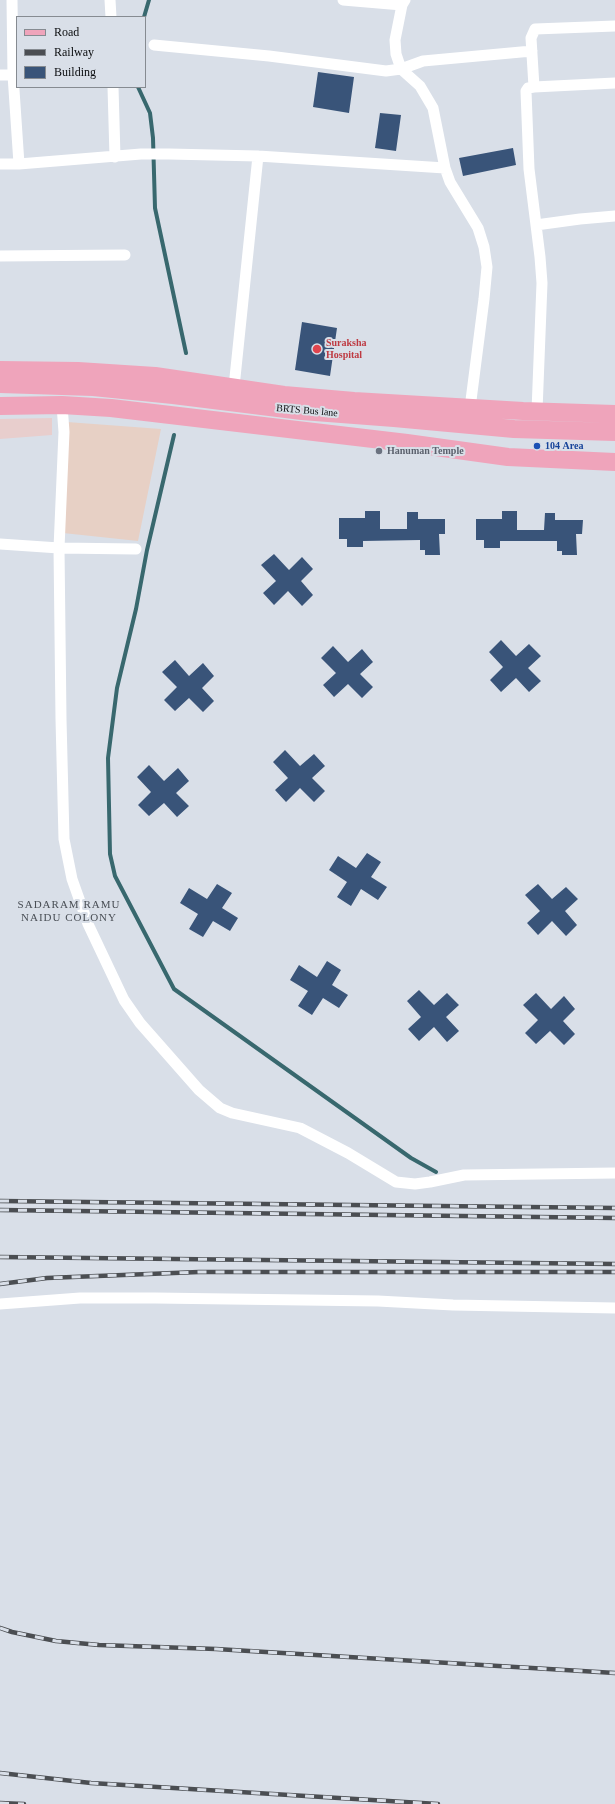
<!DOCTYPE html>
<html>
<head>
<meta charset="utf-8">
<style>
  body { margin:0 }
  #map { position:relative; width:615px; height:1804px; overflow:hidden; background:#d9dfe8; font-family:"Times New Roman",serif }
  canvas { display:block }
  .legend { position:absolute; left:16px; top:16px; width:130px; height:72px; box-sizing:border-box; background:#d9dfe8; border:1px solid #868b91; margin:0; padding:5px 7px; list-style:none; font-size:12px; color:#0a0c0e }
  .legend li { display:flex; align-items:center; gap:8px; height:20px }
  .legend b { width:20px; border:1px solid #868b91 }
</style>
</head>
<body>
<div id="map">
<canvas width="615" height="1804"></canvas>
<ul class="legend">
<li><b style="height:5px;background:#efa4bb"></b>Road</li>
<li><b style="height:5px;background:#4b4e52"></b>Railway</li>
<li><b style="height:11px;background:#395479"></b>Building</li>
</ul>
</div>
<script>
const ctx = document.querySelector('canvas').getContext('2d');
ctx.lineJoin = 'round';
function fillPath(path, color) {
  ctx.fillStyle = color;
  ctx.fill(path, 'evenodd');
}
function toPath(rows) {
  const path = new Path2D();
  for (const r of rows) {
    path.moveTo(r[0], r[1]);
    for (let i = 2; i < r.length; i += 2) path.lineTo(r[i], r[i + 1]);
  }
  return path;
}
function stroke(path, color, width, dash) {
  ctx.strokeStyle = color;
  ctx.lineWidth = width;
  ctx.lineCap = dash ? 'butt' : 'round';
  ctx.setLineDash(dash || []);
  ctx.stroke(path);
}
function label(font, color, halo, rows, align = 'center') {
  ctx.font = font + ' "Times New Roman",serif';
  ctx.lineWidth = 4;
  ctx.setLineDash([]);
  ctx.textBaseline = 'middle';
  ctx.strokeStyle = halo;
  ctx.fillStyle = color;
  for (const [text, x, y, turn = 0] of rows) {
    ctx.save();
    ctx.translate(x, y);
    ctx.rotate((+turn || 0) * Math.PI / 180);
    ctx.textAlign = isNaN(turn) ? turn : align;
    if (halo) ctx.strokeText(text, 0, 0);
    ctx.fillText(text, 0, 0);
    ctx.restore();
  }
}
const commercial = toPath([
  [52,418,52,435,0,439,0,419]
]);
const industrial = toPath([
  [67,422,161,429,138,541,63,533]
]);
const stream = toPath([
  [144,17,149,0],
  [138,87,150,113,153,138,155,208,186,353],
  [174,435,147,550,136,609,117,688,108,758,110,854,115,876,174,989,411,1158,436,1172]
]);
const building = toPath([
  [318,72,354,77,349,113,313,107],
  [380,113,401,115,396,151,375,148],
  [513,148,516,165,463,176,459,158],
  [302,322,337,328,330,376,295,370],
  [365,511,380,511,380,529,407,529,407,512,418,512,418,519,445,519,445,534,439,534,440,555,425,555,425,550,420,550,420,540,363,541,363,547,347,547,347,539,339,539,339,518,365,518],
  [502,511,517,511,517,530,544,530,545,513,555,513,555,520,583,520,582,534,576,534,577,555,562,555,562,551,557,551,557,541,500,541,500,548,484,548,484,540,476,540,476,519,502,519],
  [274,554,289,570,302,557,313,569,301,581,313,595,302,606,288,591,274,605,263,593,276,581,261,565],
  [501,640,516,656,529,644,541,656,528,668,541,681,529,692,516,678,501,692,490,680,503,667,489,652],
  [333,646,348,662,362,649,373,662,360,674,373,687,362,698,348,684,334,697,323,685,336,673,321,658],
  [175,660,189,676,203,663,214,676,202,688,214,701,203,712,189,698,175,711,164,700,177,687,162,672],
  [285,750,300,766,314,754,325,766,312,778,325,791,314,802,300,788,286,802,275,790,288,778,273,762],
  [149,765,164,781,178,768,189,781,176,793,189,806,177,817,164,803,149,816,138,805,151,792,137,777],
  [367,853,381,862,371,877,387,887,378,900,361,889,351,906,337,897,347,882,329,870,338,856,356,868],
  [217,884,232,893,222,908,238,918,230,931,213,921,203,937,189,929,198,914,180,903,189,888,207,899],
  [538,884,552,899,566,887,578,899,565,911,577,925,566,936,552,921,538,935,527,923,540,911,525,895],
  [327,961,341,970,332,985,348,995,339,1008,323,998,312,1015,298,1006,308,991,290,980,299,965,317,977],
  [419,990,434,1005,447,993,459,1005,446,1017,459,1031,447,1042,434,1027,419,1041,408,1029,421,1017,407,1001],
  [536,993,551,1009,564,996,575,1009,563,1021,575,1034,564,1045,550,1031,536,1044,525,1033,538,1020,523,1005]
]);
const minor = toPath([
  [110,0,111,17],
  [343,0,402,5],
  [405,0,402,5,395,40,396,54,401,69,420,86,433,108,445,168,450,182,478,228,484,247,487,267,484,299,470,408],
  [154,45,269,56,386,71,401,69,423,61,532,51],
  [0,75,13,75],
  [113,87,115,157],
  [534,87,531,38,535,29,615,26],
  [0,164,19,164,13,75,12,0],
  [19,164,141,154,169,154,258,156,445,168],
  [536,225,580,219,615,216],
  [0,256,125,255],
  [234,387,258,156],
  [62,405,64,432,59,548,61,719,64,839,72,879,88,924,124,1000,140,1023,199,1090,220,1108,232,1113,300,1128,348,1153,396,1182,415,1184,430,1182,464,1175,615,1173],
  [537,411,542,283,540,257,529,169,526,91,528,88,534,87,615,83],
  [0,544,59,548,136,549],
  [0,1304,80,1298,155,1298,378,1301,453,1305,615,1308]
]);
const primary = toPath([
  [0,370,78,371,155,376,284,395,354,401,523,411,615,414],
  [0,384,93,387,173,395,302,411,394,418,514,429,615,432],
  [0,406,62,405,111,408,407,443,508,457,615,462]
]);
const rail = toPath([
  [0,1201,615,1208],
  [0,1210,615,1218],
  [0,1257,615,1264],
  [0,1284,47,1278,199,1272,615,1272],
  [0,1628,12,1632,56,1641,99,1645,216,1649,615,1673],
  [0,1773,91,1783,438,1804],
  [0,1803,24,1804]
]);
const markers = [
  [317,349,5,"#e0444e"],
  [537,446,4,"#1a4fb4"],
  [379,451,4,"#6b7280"]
];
const healthNames = [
  ["Suraksha",326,343],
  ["Hospital",326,355]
];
const streetNames = [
  ["BRTS Bus lane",307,411,5]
];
const transitNames = [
  ["104 Area",545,446]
];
const worshipNames = [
  ["Hanuman Temple",387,451]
];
const neighbourhoodNames = [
  ["SADARAM RAMU",69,905],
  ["NAIDU COLONY",69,918]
];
fillPath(commercial, '#e8cecd');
fillPath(industrial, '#e7d0c5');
stroke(stream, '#38686e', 4);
fillPath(building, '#395479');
stroke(minor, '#fff', 11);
stroke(primary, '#efa4bb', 18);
stroke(rail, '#4b4e52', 4.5);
stroke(rail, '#d9dfe8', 3, [9]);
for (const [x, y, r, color] of markers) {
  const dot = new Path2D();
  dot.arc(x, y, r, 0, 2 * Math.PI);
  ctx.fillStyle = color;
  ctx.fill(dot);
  stroke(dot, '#d9dfe8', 1.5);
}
label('bold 10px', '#be3a42', '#d9dfe8', healthNames, 'left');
label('10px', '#0a0c0e', '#d9dfe8', streetNames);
label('bold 10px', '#164399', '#d9dfe8', transitNames, 'left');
label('bold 10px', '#5b616d', '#d9dfe8', worshipNames, 'left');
ctx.letterSpacing = '1px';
label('11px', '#494e55', '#d9dfe8', neighbourhoodNames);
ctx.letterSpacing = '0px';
</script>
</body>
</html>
